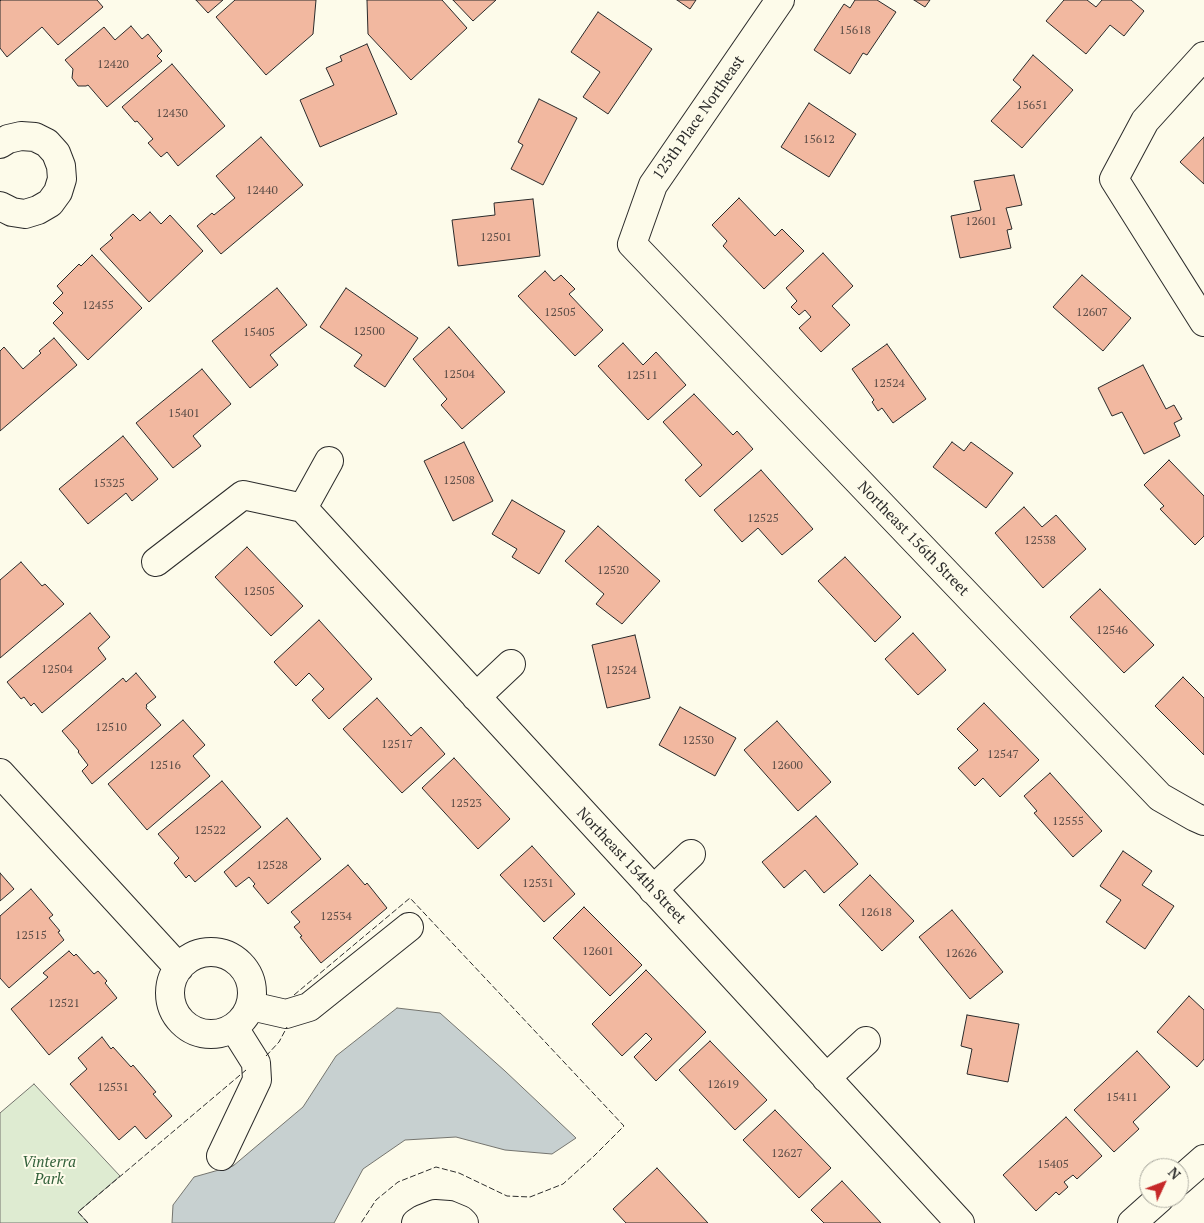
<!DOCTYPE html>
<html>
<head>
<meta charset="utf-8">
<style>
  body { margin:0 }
  #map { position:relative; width:1204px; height:1223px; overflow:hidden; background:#fdfbea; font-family:"PT Serif",serif }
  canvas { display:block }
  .north { position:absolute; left:1139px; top:1158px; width:50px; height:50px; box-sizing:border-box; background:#fdfbea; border:1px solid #a9a89e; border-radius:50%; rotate:47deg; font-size:14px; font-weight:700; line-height:20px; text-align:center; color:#2b2b2b }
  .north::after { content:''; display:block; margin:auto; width:18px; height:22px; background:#c62828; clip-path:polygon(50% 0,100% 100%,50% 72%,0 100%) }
</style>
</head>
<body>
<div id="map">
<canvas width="1204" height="1223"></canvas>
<div class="north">N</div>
</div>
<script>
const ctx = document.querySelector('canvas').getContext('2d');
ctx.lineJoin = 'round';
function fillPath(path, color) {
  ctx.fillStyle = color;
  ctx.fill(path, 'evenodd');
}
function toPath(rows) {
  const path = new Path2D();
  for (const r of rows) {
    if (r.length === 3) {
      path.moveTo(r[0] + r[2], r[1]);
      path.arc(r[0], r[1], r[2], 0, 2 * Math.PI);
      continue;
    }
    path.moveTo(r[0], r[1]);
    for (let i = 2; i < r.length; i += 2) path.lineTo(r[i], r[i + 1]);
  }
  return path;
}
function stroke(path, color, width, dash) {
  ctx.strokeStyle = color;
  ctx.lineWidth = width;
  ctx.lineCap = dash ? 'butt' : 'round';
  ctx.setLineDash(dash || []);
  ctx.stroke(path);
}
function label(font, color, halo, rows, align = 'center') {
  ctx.font = font + ' "PT Serif",serif';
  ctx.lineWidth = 4;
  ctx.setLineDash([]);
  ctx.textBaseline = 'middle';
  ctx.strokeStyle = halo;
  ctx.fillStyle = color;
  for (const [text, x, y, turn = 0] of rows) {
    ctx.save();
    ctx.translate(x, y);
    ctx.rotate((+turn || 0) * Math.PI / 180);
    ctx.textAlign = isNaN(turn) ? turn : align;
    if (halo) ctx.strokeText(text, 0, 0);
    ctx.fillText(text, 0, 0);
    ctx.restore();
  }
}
const green = toPath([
  [34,1084,120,1176,78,1212,88,1223,0,1223,0,1113,34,1084]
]);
const water = toPath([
  [397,1008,440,1013,505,1071,576,1138,552,1154,505,1150,456,1137,405,1140,363,1169,334,1223,172,1223,173,1205,194,1177,233,1166,303,1107,336,1056,397,1008]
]);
const building = toPath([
  [1,0,97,0,103,7,58,45,42,27,7,57,0,48,0,1,1,0],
  [196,0,223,0,208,13,196,0],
  [235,0,316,0,313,34,266,75,216,17,235,0],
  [367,0,442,0,467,28,411,80,368,34,367,0],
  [453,0,496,0,473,21,453,0],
  [677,0,696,0,690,9,677,0],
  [855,0,877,0,896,12,867,55,863,53,850,74,814,50,844,4,850,8,855,0],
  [914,0,930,0,925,7,914,0],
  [1064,0,1087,0,1096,7,1102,0,1131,0,1144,11,1124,36,1110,25,1086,54,1046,21,1064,0],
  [598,12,652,49,608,114,583,97,600,72,571,52,598,12],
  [131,26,142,39,148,34,162,51,157,56,162,61,107,107,88,85,86,86,78,86,72,78,73,69,65,60,104,27,115,40,131,26],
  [367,44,397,114,320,147,300,100,334,85,326,68,342,61,340,56,367,44],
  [1033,55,1073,90,1022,148,991,121,1021,87,1013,80,1033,55],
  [172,64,225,126,178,166,167,152,161,157,148,143,153,139,137,121,135,122,122,107,172,64],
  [539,99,577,118,543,185,511,169,523,145,518,142,539,99],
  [809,103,856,134,829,177,781,147,809,103],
  [261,137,303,185,221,254,197,226,212,213,214,215,235,198,216,176,261,137],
  [1204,137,1204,184,1180,162,1204,137],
  [1014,175,1022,205,1006,208,1012,229,1007,230,1011,248,960,258,951,216,981,210,974,181,1014,175],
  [739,198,775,236,782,229,804,251,764,289,723,246,727,241,712,225,739,198],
  [533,199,540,256,458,266,452,220,495,215,494,203,533,199],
  [150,212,161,224,170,215,203,251,149,302,100,249,113,238,110,235,133,214,140,221,150,212],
  [823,253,853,286,832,306,850,325,821,352,799,328,811,317,805,310,799,315,791,307,797,301,786,288,823,253],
  [92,255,142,308,88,360,53,323,63,313,53,303,63,293,57,286,79,264,81,266,92,255],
  [545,271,554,281,561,275,575,289,569,294,603,330,575,356,518,296,545,271],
  [1082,275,1131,318,1103,351,1053,307,1082,275],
  [277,288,307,325,270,355,278,365,250,388,212,341,277,288],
  [346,288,418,338,385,387,354,366,362,355,320,327,346,288],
  [449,327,505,392,462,429,441,405,447,399,413,359,449,327],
  [54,338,77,365,0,431,0,351,4,347,23,369,41,353,39,351,54,338],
  [623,343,643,365,656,352,686,385,648,420,598,366,623,343],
  [887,344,926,399,893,423,882,408,878,411,872,402,874,400,852,369,887,344],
  [1143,365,1166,409,1174,405,1182,419,1174,423,1180,436,1144,454,1122,412,1112,416,1098,388,1143,365],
  [202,369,231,404,193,436,201,446,173,468,136,423,202,369],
  [694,394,733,435,737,431,753,449,700,497,685,480,702,465,663,422,694,394],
  [123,436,158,479,132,501,126,493,88,524,59,489,123,436],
  [464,442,493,501,453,521,424,461,464,442],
  [952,442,964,451,971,442,1013,473,986,508,933,467,952,442],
  [1169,460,1204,496,1204,536,1195,545,1160,509,1164,506,1144,485,1169,460],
  [761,470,813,529,782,555,758,528,742,542,714,510,761,470],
  [512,500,565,531,539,574,512,557,517,549,492,534,512,500],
  [1024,507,1042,527,1056,515,1086,549,1043,588,995,533,1024,507],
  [598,526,660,581,622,624,596,604,604,594,565,561,598,526],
  [247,547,303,606,271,636,215,577,247,547],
  [845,557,901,617,875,642,818,581,845,557],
  [21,562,42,586,45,584,64,604,0,658,0,580,21,562],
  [1100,589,1154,645,1124,673,1070,617,1100,589],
  [90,613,110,637,98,648,106,659,42,713,34,703,31,706,24,697,21,699,7,682,90,613],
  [319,620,372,679,329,719,312,700,324,689,309,673,296,686,274,662,319,620],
  [913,633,946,670,918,695,885,659,913,633],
  [635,635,650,698,607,708,592,645,635,635],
  [136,673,156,697,146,705,147,706,146,708,161,725,92,784,82,771,88,765,78,752,79,751,62,731,123,678,126,682,136,673],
  [1183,677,1204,698,1204,755,1155,706,1183,677],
  [377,698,411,736,421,727,445,754,402,793,343,729,377,698],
  [984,703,1039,760,1000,797,983,778,975,786,958,768,978,750,957,729,984,703],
  [680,707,736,738,715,776,659,745,680,707],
  [183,720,205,745,193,756,210,776,147,830,108,784,183,720],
  [777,721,831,782,798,811,744,750,777,721],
  [454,758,510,819,478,849,422,788,454,758],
  [1050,773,1102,831,1073,857,1034,813,1037,811,1024,796,1050,773],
  [222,781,261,827,195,882,189,875,186,878,174,863,179,858,158,834,222,781],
  [816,816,858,864,824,893,805,870,784,888,762,862,816,816],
  [287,818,321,859,268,904,253,886,255,884,249,877,236,887,224,872,287,818],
  [532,846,575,894,544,922,500,875,532,846],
  [1123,851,1152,871,1142,885,1174,906,1145,949,1106,922,1121,900,1100,886,1123,851],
  [348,865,365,885,367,883,387,908,321,963,300,937,302,936,294,927,300,922,291,912,348,865],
  [0,873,14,889,0,901,0,873],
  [870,875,914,921,882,951,839,905,870,875],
  [31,889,53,915,49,918,60,931,58,932,64,940,9,988,0,978,0,916,31,889],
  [584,907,642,965,610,996,553,938,584,907],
  [952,910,1003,972,970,999,919,937,952,910],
  [69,951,74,956,76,954,94,974,98,971,107,981,105,983,117,998,49,1055,11,1009,48,977,43,973,69,951],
  [646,970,706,1032,656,1081,634,1057,652,1039,646,1033,622,1056,592,1024,646,970],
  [1189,996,1204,1010,1204,1059,1197,1067,1157,1032,1189,996],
  [967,1015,1019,1024,1008,1082,967,1074,972,1049,961,1046,967,1015],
  [102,1037,111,1049,113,1047,131,1067,133,1065,156,1092,153,1094,172,1116,146,1139,135,1126,119,1140,70,1084,87,1069,78,1058,102,1037],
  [710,1041,767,1100,735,1130,679,1070,710,1041],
  [1137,1051,1170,1087,1133,1122,1139,1129,1114,1152,1074,1110,1137,1051],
  [775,1110,831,1168,799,1198,743,1140,775,1110],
  [1066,1117,1102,1156,1077,1179,1073,1175,1064,1182,1068,1187,1059,1195,1056,1192,1036,1211,1003,1175,1066,1117],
  [657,1168,708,1223,626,1223,613,1209,657,1168],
  [842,1181,881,1223,824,1223,811,1210,842,1181]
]);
const minor = toPath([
  [780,0,653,185,632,244,1160,797,1195,817,1204,821],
  [1204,56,1145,121,1114,179,1204,322],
  [0,144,8,139,21,136,35,137,47,143,56,153,61,166,62,179,58,192,50,203,38,210,25,214,12,212,0,206],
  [303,508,960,1223],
  [303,508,329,461],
  [156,562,243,495,303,508],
  [476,697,511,664],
  [0,773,179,968],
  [653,890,691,854],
  [211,993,41],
  [251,1006,286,1014,309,1007,409,927],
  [826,1078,866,1041],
  [221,1156,257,1080,256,1063,234,1028],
  [1179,1181,1204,1159],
  [416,1223,422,1219,435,1214,449,1215,461,1220,464,1223],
  [1132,1223,1160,1198]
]);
const fence = toPath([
  [294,995,410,898,624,1126,594,1156,563,1184,530,1197,507,1196,459,1173,436,1167,398,1182,376,1200,361,1223],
  [266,1056,279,1042,287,1027],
  [88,1223,78,1212,246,1070]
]);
const numberNames = [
  ["15618",855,31],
  ["12420",113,65],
  ["15651",1032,106],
  ["12430",172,114],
  ["15612",819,140],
  ["12440",262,191],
  ["12601",981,222],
  ["12501",496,238],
  ["12455",98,306],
  ["12505",560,313],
  ["12607",1092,313],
  ["12500",369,332],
  ["15405",259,333],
  ["12504",459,375],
  ["12511",642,376],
  ["12524",889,384],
  ["15401",184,414],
  ["12508",459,481],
  ["15325",109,484],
  ["12525",763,519],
  ["12538",1040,541],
  ["12520",613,571],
  ["12505",259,592],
  ["12546",1112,631],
  ["12504",57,670],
  ["12524",621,671],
  ["12510",111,728],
  ["12530",698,741],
  ["12517",397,745],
  ["12547",1003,755],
  ["12516",165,766],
  ["12600",787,766],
  ["12523",466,804],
  ["12555",1068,822],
  ["12522",210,831],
  ["12528",272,866],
  ["12531",538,884],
  ["12618",876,913],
  ["12534",336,917],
  ["12515",31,936],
  ["12601",598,952],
  ["12626",961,954],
  ["12521",64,1004],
  ["12619",723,1085],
  ["12531",113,1088],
  ["15411",1122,1098],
  ["12627",787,1154],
  ["15405",1053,1165]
];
const streetNames = [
  ["125th Place Northeast",699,118,-55],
  ["Northeast 156th Street",913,539,46],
  ["Northeast 154th Street",631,866,47]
];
const parkNames = [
  ["Vinterra",49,1163],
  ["Park",49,1180]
];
fillPath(green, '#deebd1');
stroke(green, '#74746e', 1);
fillPath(water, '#c7d0d0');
stroke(water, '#74746e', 1);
fillPath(building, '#f2b8a0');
stroke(building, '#2b2b2b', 1);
stroke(minor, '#2b2b2b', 30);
stroke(minor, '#fdfbea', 28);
stroke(fence, '#2b2b2b', 1, [6, 2.5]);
label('12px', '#5d4e48', null, numberNames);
label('15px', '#2b2b2b', '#fdfbea', streetNames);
label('italic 15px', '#34623c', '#fdfbea', parkNames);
</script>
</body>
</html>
